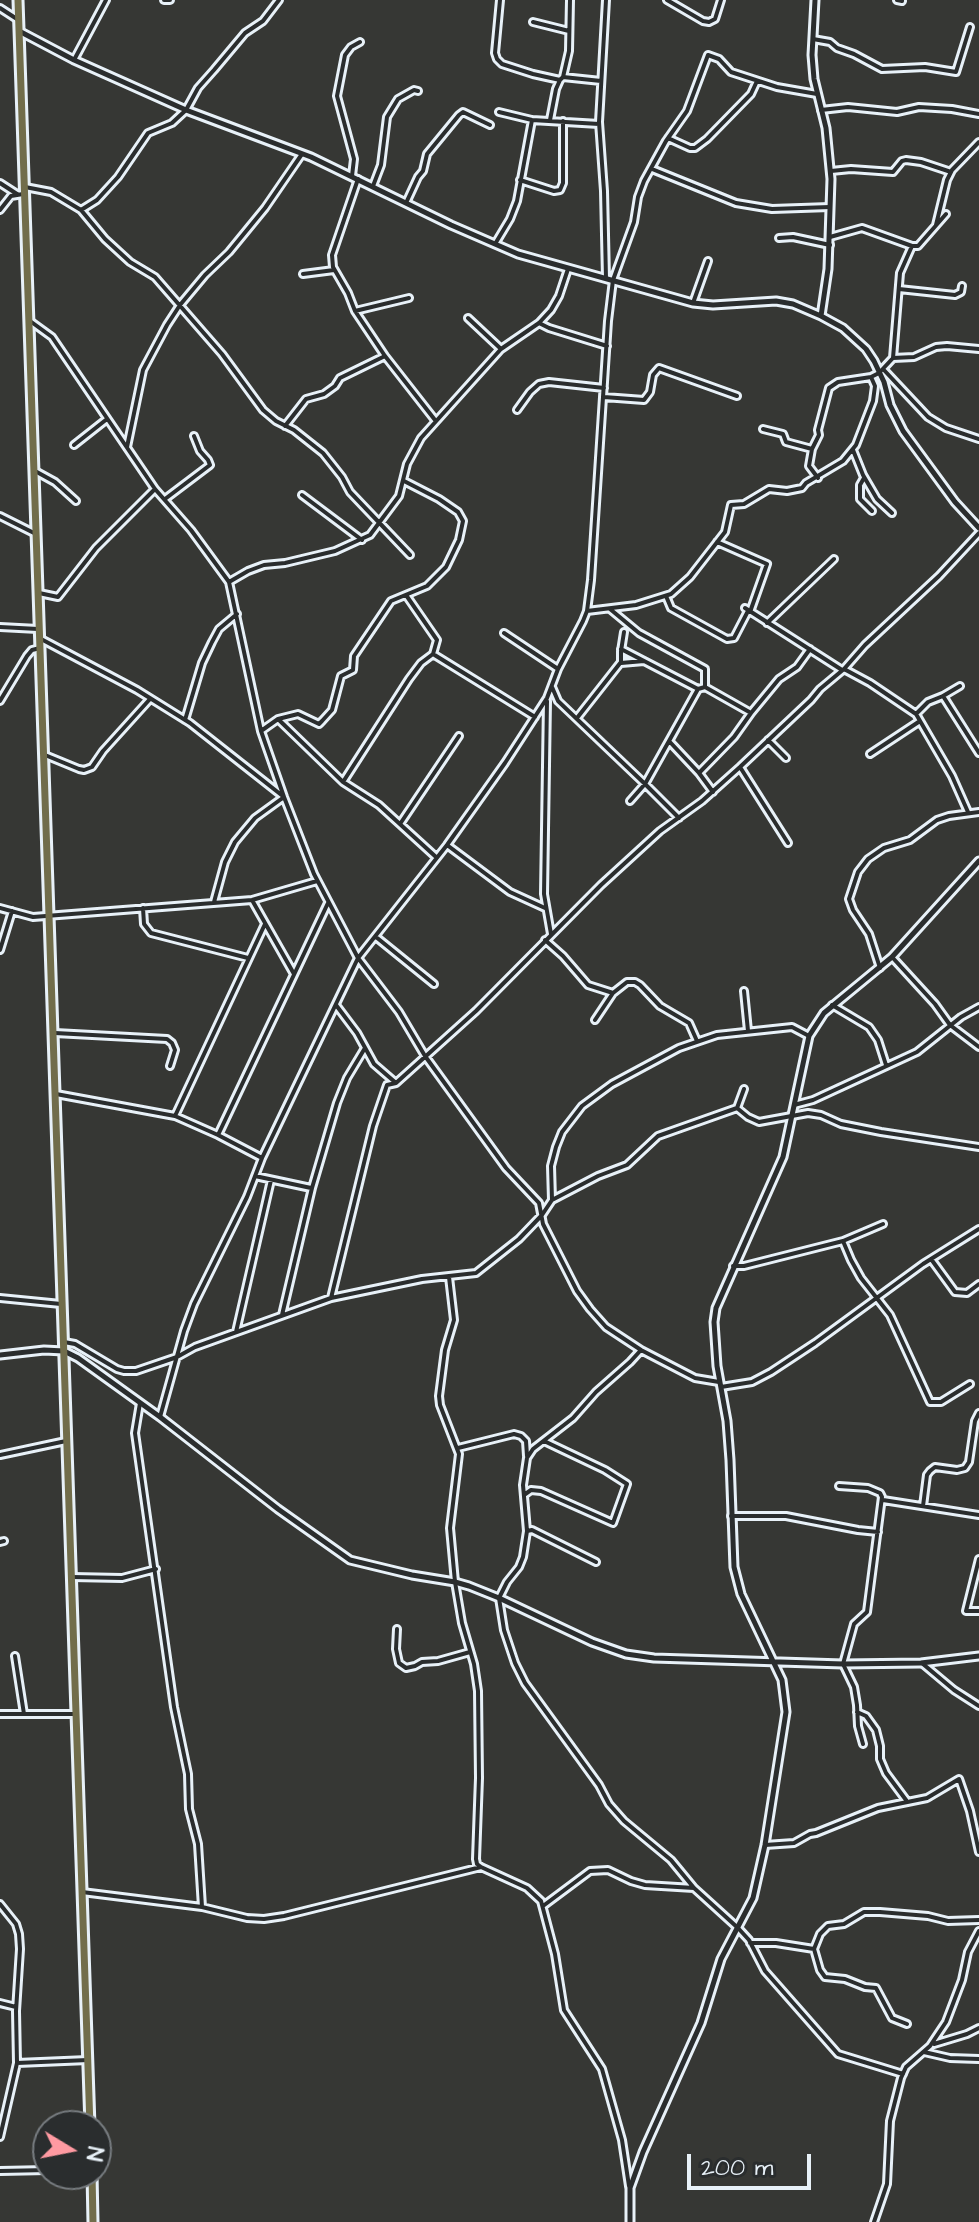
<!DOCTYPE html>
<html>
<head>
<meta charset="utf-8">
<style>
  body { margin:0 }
  #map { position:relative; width:979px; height:2222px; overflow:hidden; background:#363734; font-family:"Architects Daughter",sans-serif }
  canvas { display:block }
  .north { position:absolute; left:32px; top:2110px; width:80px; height:80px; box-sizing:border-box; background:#2a2d2e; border:2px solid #767b7f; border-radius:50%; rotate:100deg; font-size:22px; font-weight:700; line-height:32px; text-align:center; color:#e8f1f8 }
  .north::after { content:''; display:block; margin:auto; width:28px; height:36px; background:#ff9aa2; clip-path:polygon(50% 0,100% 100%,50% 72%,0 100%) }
  .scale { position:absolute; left:687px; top:2154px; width:124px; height:36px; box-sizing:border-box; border:4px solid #e8f1f8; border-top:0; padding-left:10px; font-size:24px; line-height:28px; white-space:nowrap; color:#e8f1f8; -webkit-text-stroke:6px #2a2d2e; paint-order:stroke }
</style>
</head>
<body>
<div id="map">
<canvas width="979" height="2222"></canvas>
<div class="north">N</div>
<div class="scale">200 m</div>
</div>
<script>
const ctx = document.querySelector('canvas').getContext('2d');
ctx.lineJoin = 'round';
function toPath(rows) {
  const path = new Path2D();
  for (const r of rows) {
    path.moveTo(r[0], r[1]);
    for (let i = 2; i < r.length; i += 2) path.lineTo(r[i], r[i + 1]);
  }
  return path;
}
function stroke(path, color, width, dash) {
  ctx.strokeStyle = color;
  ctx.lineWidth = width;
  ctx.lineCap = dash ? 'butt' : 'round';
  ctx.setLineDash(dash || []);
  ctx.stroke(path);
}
const minor = toPath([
  [164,0,170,0],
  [500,0,495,53,497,59,502,64,533,74,560,80],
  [667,0,703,21,709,22,715,19,721,0],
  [897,0,902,1],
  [0,8,17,19],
  [533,22,569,31],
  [813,39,830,42,837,48,854,54,882,69,925,67,956,72,970,27],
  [74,60,106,0],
  [563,77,601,81],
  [821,110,848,107,897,112,919,107,952,109,979,114],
  [499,112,532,120,599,124],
  [550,120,556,89,560,80,563,77,569,51,570,0],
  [668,138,690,148,695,148,707,139,751,94,757,81],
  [652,169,736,203,772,209,830,207],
  [831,171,851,169,893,172,902,161,906,160,921,162,951,172],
  [352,176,354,159,337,96,345,55,351,47,360,42],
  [358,179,332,255,333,267,348,293,355,311,385,356,435,420],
  [520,180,554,191,560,190,563,183,563,121],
  [0,183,17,194],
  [373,186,381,165,387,117,398,99,414,90,418,91],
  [25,187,51,192,81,210,105,239,130,262,155,277,222,354,263,410,276,421,294,430,323,453,342,477,350,492,410,555],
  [406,203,418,177,423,171,427,154,459,115,463,112,490,125],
  [0,210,11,196,23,194],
  [81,210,97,200,118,177,148,133,172,123,186,110,198,88,214,70,245,33,263,21,279,0],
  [936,225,947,180,952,170,979,142],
  [830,237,862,228,912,246,918,246,946,214],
  [779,238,793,237,830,245],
  [495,244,510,219,517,201,532,120],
  [303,274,334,270],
  [606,278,604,191,599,122,606,0],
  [899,289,955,295,961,292,962,286],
  [693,303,708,261],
  [355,311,409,298],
  [468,318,501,349],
  [30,321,52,337,155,489,191,530,229,582,261,731,284,797,314,874,358,958,399,1012,425,1056,506,1168,539,1203,543,1224,577,1291,590,1309,606,1327,641,1350,695,1378,719,1382],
  [539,323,549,328,607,346],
  [893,358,914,357,936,347,947,346,979,349],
  [883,369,928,417,946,428,979,439],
  [604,397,644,400,650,392,653,375,659,368,737,396],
  [517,410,530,392,539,384,549,382,604,388],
  [285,426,306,399,324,394,335,386,340,378,385,356],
  [763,429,783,434,786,442,812,449],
  [74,445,107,419],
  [127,447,143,370,167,325,180,305,205,275,229,252,265,208,302,154],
  [853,450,863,475,877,499,892,513],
  [35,471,55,482,76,501],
  [818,478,809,466,812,449,819,435,818,430,829,388,838,382,871,377,879,373,893,358,900,273,912,246],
  [864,478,860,485,860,499,872,511],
  [302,495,362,540],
  [165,499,210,465,208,460,200,451,194,436],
  [0,516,36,534],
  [717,542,767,564,750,612],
  [229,582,248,571,264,565,285,563,335,551,370,535,399,496,407,464,421,438,501,349,539,323,551,310,559,296,568,269],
  [39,593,58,597,96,548,155,489],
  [406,595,437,640,433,654],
  [666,596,671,608,727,639,734,638,748,611],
  [745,608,842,670],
  [610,609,639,633,705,669,705,687,698,689,621,649],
  [587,611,636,605,671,594,690,577,725,532,731,505,744,504,769,489,787,491,802,488,806,483,843,461,856,445,873,401,875,386,871,377],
  [767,623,834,559],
  [0,627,38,629],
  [504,633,558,669],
  [41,639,137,690,190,723,284,797,255,818,235,842,225,862,214,902],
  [621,663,644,661],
  [844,669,870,683,916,714,952,776,968,812],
  [552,687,558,701,645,784,698,689],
  [705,687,751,713],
  [943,696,979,753],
  [0,701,27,656,32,650,40,648],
  [547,701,544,894,551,934],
  [916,714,928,702,943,696,960,686],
  [577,718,621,662,621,651,624,632],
  [278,719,343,782,379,805,436,857],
  [185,720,202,663,212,642,219,629,237,614],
  [261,731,278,719,298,714,319,724,322,721,332,710,341,676,353,670,354,656,391,601,427,586,446,567,459,540,463,521,458,512,439,499,404,481],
  [768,740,786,758],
  [669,741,699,773,713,792],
  [870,754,920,721],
  [45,755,79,769,84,770,92,767,103,751,150,699],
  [740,767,788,843],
  [699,773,734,737,751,713,779,679,797,667,810,649],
  [343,782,409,679,421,663,433,654,535,717],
  [630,801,645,784,679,818],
  [400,824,459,736],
  [447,845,510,892,545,908],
  [252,900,294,974],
  [0,908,33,917,252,900,317,881],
  [143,908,144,924,151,933,248,958],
  [376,937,434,984],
  [545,940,563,956,588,985,613,993,627,982,635,982,640,985,660,1006,689,1023,697,1041],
  [0,950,12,911],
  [892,957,935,1004,950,1025,979,1047],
  [880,968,869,934,853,910,849,899,858,872,868,859,884,848,910,840,937,820,949,816,979,812],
  [744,991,748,1031],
  [336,1005,357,1033,374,1064,396,1083],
  [832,1005,869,1027,878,1040,886,1065],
  [595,1020,613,993],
  [55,1033,167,1039,172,1043,175,1050,170,1066],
  [56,1094,175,1116,218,1135,262,1158],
  [794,1105,813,1100,917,1052,961,1017,979,1007],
  [737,1108,748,1117,759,1122,808,1113,821,1115,841,1124,881,1132,979,1147],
  [175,1116,265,924],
  [218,1135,328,903],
  [255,1176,311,1188],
  [552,1200,598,1176,627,1165,658,1136,737,1108,744,1089],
  [843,1241,851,1260,861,1278,890,1315,930,1402,941,1402,970,1384],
  [931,1259,955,1292,967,1293,979,1284],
  [733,1266,744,1266,843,1241,883,1224],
  [449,1277,454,1320,445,1350,439,1396,440,1405,459,1454,450,1528,455,1582,462,1623,474,1664,478,1691,479,1778,476,1859,477,1864,481,1867,527,1888,541,1901,555,1954,564,2010,602,2069,622,2140,629,2186],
  [0,1298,61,1304],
  [331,1298,373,1126,387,1085,396,1083,476,1011,601,885,660,831,702,801,740,767,811,700,820,689,844,669,865,645,939,576,979,533],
  [282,1315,312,1188,337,1103,347,1078,365,1048],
  [236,1332,271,1180],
  [64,1342,75,1344,117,1369,124,1371,136,1371,177,1357,195,1347,331,1298,422,1279,476,1273,519,1239,542,1215,552,1200,551,1166,556,1147,562,1132,582,1106,612,1084,679,1048,717,1035,792,1027,809,1036],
  [641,1350,630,1362,596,1392,573,1418,533,1449,527,1458,523,1485,527,1531,523,1557,519,1567,507,1582,499,1598,504,1630,515,1663,525,1683,599,1785,609,1804,624,1821,671,1860,694,1888,738,1928,749,1940,765,1971,838,2054,903,2074],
  [721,1387,752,1382,771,1372,815,1343,923,1264,979,1229],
  [140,1403,135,1433,174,1707,188,1774,189,1809,198,1844,202,1907],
  [160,1417,184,1331,194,1304,247,1197,262,1158,358,958,447,845,505,763,547,698,558,669,583,621,587,611,591,580,608,321,613,280,634,222,638,197,644,181,666,141,687,111,708,55,719,59,731,72,777,87,817,94],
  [458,1448,514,1434,521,1436,526,1441,527,1456],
  [0,1455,66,1441],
  [839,1486,868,1488,880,1493,882,1497,867,1612,854,1624,843,1664,854,1687,857,1705,858,1726,863,1744],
  [524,1495,531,1490,541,1491,613,1523,627,1484,605,1470,544,1441],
  [883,1500,979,1515],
  [923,1506,927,1475,930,1471,935,1467,957,1470,965,1468,969,1462,975,1421,979,1413],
  [731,1516,786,1516,858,1530,878,1532],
  [527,1531,532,1530,596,1562],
  [0,1542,4,1541],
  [979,1559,966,1611,979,1611],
  [72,1577,122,1578,156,1569],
  [397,1629,396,1649,399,1663,406,1668,415,1666,422,1662,438,1661,470,1652],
  [15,1656,24,1714],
  [923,1664,954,1690,979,1706],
  [857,1712,866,1716,876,1730,880,1746,880,1759,886,1773,906,1800],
  [0,1714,77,1714],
  [765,1845,794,1843,810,1834,816,1833,878,1808,927,1798,959,1779,970,1811,979,1852],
  [82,1892,202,1907,247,1918,264,1919,284,1916,481,1867],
  [0,1904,16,1924,19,1934,20,1949,16,2011,17,2063,0,2137],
  [543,1906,590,1871,608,1870,631,1881,645,1885,694,1888],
  [750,1943,776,1943,814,1949,820,1970,825,1977,845,1979,865,1987,876,1988,892,2018,907,2024],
  [814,1949,820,1934,828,1926,844,1924,864,1912,880,1912,928,1916,948,1921,979,1920],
  [0,2003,16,2007],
  [934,2044,967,2034,979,2028],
  [924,2052,950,2058,979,2059],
  [17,2063,88,2060],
  [0,2171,48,2170],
  [874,2222,887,2184,890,2121,901,2078,906,2067,930,2046,946,2022,962,1980,968,1952,979,1931]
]);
const tertiary = toPath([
  [815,0,812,55,814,79,826,128,831,179,828,269,821,316],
  [19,31,74,60,186,110,311,157,451,225,518,254,693,303,713,305,776,301,793,304,821,316,843,328,866,349,874,361,884,382,890,405,903,431,955,502,979,528],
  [0,1355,44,1350,64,1351,78,1358,160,1417,278,1509,350,1560,412,1575,455,1582,469,1586,499,1598,592,1642,626,1654,654,1658,843,1664,921,1663,979,1656],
  [630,2222,630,2188,643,2152,701,2023,721,1959,753,1898,765,1845,786,1712,782,1680,741,1594,734,1567,730,1460,727,1421,717,1366,714,1322,716,1308,783,1157,809,1036,824,1013,892,957,979,861]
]);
const primary = toPath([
  [18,0,90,2126],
  [92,2174,93,2222]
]);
stroke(minor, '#e8f1f8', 10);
stroke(tertiary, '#e8f1f8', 11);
stroke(primary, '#e8f1f8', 13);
stroke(minor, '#2a2d2e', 4);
stroke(tertiary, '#2a2d2e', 5);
stroke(primary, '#716d4b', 7);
</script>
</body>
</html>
